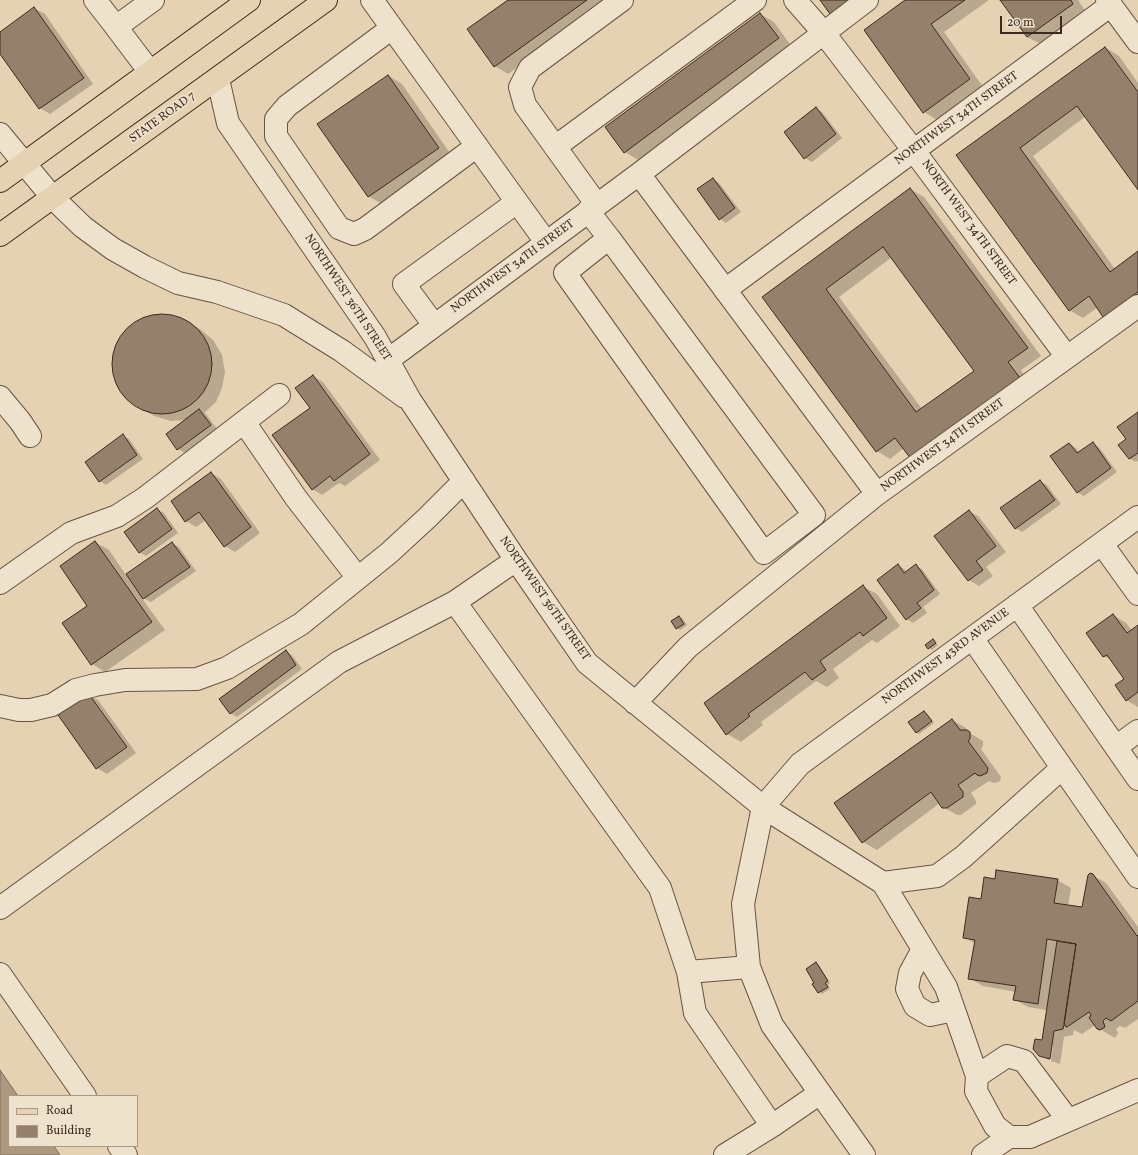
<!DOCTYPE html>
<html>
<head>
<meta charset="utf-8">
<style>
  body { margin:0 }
  #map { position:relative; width:1138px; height:1155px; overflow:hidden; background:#e5d2b2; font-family:Vollkorn,serif }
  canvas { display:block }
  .legend { position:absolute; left:8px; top:1095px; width:130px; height:52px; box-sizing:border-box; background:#eee2cd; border:1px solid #a89887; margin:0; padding:5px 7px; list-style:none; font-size:12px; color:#3e291e }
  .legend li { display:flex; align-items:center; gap:8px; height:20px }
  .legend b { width:20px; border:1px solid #a89887 }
  .scale { position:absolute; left:1000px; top:16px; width:62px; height:18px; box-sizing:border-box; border:2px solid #3e291e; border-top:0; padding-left:5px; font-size:12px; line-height:14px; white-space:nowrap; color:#3e291e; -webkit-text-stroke:3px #eee2cd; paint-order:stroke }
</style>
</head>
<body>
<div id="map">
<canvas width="1138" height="1155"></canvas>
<ul class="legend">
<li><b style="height:5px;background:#e5d2b2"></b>Road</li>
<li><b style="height:11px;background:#95816b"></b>Building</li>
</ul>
<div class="scale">20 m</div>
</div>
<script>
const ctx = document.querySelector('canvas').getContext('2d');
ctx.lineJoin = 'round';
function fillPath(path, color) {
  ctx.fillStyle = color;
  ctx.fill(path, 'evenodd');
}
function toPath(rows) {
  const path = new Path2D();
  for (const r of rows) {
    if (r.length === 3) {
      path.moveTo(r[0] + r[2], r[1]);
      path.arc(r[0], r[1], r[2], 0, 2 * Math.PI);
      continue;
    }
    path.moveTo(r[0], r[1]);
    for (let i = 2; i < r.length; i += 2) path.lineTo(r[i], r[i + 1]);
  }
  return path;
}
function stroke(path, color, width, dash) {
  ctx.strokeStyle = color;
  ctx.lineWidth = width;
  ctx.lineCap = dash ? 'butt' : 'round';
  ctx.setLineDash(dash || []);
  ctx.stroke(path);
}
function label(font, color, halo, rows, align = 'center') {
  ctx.font = font + ' Vollkorn,serif';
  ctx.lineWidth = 3.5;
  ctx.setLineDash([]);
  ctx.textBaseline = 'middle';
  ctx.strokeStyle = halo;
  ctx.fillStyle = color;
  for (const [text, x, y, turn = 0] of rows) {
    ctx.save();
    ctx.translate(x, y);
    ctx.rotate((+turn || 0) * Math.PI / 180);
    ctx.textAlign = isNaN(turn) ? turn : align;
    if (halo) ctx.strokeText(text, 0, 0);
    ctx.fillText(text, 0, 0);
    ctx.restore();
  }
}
const water = toPath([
  [0,1070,18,1096,9,1096,9,1146,54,1146,60,1155,0,1155,0,1070]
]);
const shadow = toPath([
  [509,0,611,0,508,74,495,66],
  [907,0,989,0,944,32,983,87,937,120,924,112],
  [1001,0,1078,0,1086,12,1041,44,1027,37],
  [34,8,45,14,93,84,50,114,40,108,0,52,0,33],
  [760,14,774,22,792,47,638,160,625,152],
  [1106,48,1119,56,1138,83,1138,189,1086,116,1033,156,1115,269,1138,252,1138,309,1118,324,1104,316,1098,307,1083,318,1069,310,957,155],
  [389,76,402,84,452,156,382,204,368,196],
  [816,108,822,112,842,138,812,162,805,158],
  [713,179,719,183,741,212,726,223,720,219],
  [910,189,924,197,1041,356,1021,370,1032,386,904,448,890,459,877,451,764,297],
  [892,257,976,371,922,409,839,297],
  [170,315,186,321,200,329,213,340,222,355,225,372,222,388,216,402,204,413,206,414,217,429,185,453,178,449,186,420,171,421,154,416,140,408,132,402,121,390,114,374,113,357,119,341,129,327,143,318,153,316],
  [313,376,323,382,380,460,345,486,339,483,322,495,312,489,311,409],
  [1138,413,1138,461,1136,462,1130,459,1120,445,1128,440],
  [123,436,129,439,143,459,106,485,100,481],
  [1093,443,1099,447,1117,472,1084,496,1077,492,1070,444,1076,448,1079,452],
  [211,473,221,479,260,533,235,552,225,546,206,520,196,527,186,521],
  [1040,481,1047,485,1061,504,1022,532,1016,528],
  [157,509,164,513,178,533,146,556,139,552],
  [969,511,979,517,1006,552,986,567,993,576,979,586,969,580],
  [95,542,109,550,126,575,172,543,179,547,196,571,151,602,141,597,165,630,105,672,92,664,89,606],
  [898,565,904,569,907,572,916,566,922,569,940,594,923,607,927,613,913,623,907,619],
  [863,587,877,594,900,626,877,643,872,640,833,669,839,678,827,687,816,681,761,722,763,725,741,742,727,734],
  [1113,615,1126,623,1132,631,1138,626,1138,707,1126,700,1126,679,1113,661,1104,656],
  [679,617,682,618,687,625,680,630,677,628],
  [933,640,938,645,932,650,929,648],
  [286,651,292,655,302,669,237,717,230,713],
  [88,694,98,700,136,753,107,774,97,768],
  [924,712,927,713,934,723,919,734,916,732],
  [952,720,966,728,968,732,983,741,983,746,981,749,1001,777,1001,778,999,782,994,783,989,781,971,793,976,801,976,804,961,815,957,815,943,807,940,803,877,850,863,842],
  [1092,875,1106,883,1138,927,1138,1019,1125,1028,1120,1026,1116,1029,1118,1033,1115,1038,1096,1027,1095,1025,1082,1034,1074,1030,1073,1035,1064,1037,1060,1064,1051,1061,1053,1046,1051,1046,1049,1060,1040,1055,1047,1010,1028,1007,1014,999,1016,992,983,986,969,978,976,944,964,937,982,900,995,880,1057,880,1071,888,1068,906,1083,909],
  [816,963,819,965,830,983,828,985,830,989,822,994,819,992,814,984]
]);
const building = toPath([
  [508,0,587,0,494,67,467,29,508,0],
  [820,0,849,0,830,14,820,0],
  [905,0,965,0,931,24,970,79,923,113,864,30,905,0],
  [1000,0,1071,0,1073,4,1027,37,1000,0],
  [34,7,84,78,39,109,0,54,0,32,34,7],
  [760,13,779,38,624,153,605,127,760,13],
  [1105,47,1138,92,1138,190,1077,106,1020,148,1110,272,1138,251,1138,292,1103,317,1089,296,1069,311,956,155,1105,47],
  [388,75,439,148,368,197,317,124,388,75],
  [816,107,836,134,804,159,784,132,816,107],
  [713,178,735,208,719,220,697,189,713,178],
  [910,188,1028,348,1008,362,1020,378,911,459,895,438,876,452,762,297,910,188],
  [883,247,974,371,916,412,826,289,883,247],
  [162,364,50],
  [313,375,370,454,334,481,330,476,312,490,272,435,310,408,295,388,313,375],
  [199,409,211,425,177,450,166,434,199,409],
  [1138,412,1138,453,1129,459,1118,445,1126,439,1117,427,1138,412],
  [123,434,137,455,99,482,85,462,123,434],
  [1093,442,1111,468,1077,493,1050,456,1069,443,1077,453,1093,442],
  [211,472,251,527,224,547,199,512,185,522,171,501,211,472],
  [1040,480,1055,500,1015,529,1000,508,1040,480],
  [157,508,172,529,139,553,124,532,157,508],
  [969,510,996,546,976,561,983,570,968,581,934,536,969,510],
  [95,541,152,622,91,665,62,623,87,606,60,566,95,541],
  [172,542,190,567,143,599,126,574,172,542],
  [898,564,904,573,916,564,934,590,917,603,921,608,906,620,877,580,898,564],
  [863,585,887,618,863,636,860,632,820,661,826,670,812,680,805,672,748,714,750,716,726,735,704,703,863,585],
  [1113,614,1127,633,1138,625,1138,692,1126,701,1115,685,1124,679,1107,655,1103,657,1086,633,1113,614],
  [679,616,684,624,676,629,671,621,679,616],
  [933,639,936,643,928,649,925,645,933,639],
  [286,650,296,665,230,714,219,699,286,650],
  [88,693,127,747,96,769,58,715,88,693],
  [924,711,932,721,916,733,908,722,924,711],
  [952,719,960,730,967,730,970,732,970,739,968,741,988,768,987,773,980,776,977,775,975,773,958,785,963,792,963,797,947,808,942,808,931,792,862,843,834,803,952,719],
  [996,870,1058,879,1054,903,1082,907,1088,875,1090,873,1093,874,1137,936,1138,935,1138,1001,1111,1021,1106,1018,1103,1021,1105,1027,1100,1030,1097,1029,1090,1019,1089,1018,1091,1015,1089,1012,1067,1027,1066,1027,1064,1023,1076,944,1047,939,1038,1004,1013,1000,1016,986,968,979,975,940,963,938,969,897,981,899,984,877,995,879,996,870],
  [1057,941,1076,944,1064,1025,1063,1029,1054,1031,1050,1059,1039,1056,1033,1049,1035,1039,1042,1040,1057,941],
  [816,962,828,981,825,983,828,987,818,993,812,984,814,983,806,969,816,962]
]);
const minor = toPath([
  [95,0,116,27],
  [372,0,517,202],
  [795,0,823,32,914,151,1067,357],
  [1107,0,1138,42],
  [392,28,287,106,276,119,276,136,339,228,354,234,365,229,477,146],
  [150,72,116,27,153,0],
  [218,79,228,123,375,337,410,400,516,560,587,663,763,807,743,904,749,967,772,1025,864,1155],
  [0,134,53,198,83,227,113,249,145,267,178,283,217,292,284,315,342,351,405,397],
  [555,147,755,0],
  [639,174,877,494,1138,306],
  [597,205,525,105,520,87,530,68,622,0],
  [588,211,609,238,814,515,764,553,565,273,609,238],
  [725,290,1111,5],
  [434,325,404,284,517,202,546,242],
  [388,360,639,174,867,0],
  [0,397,20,421,30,436],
  [244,422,296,498,358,578],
  [1102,544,1138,594],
  [0,583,71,533,117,516,145,498,279,395],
  [455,602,660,888,688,972,749,967],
  [1017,605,1138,779],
  [972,638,1138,877],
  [635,703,688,647,877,494],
  [0,706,19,710,31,710,52,705,76,690,95,685,125,680,197,679,227,668,301,624,389,553,427,518,464,481],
  [1116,747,1138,731],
  [883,883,937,876,963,857,1062,768],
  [0,908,339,662,455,602,516,560],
  [923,949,910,973,907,989,915,1006,930,1015,954,1010],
  [688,972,695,1013,772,1126,820,1093],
  [0,974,85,1096],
  [977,1076,946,987,883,883,763,807,800,764,1138,517],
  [1068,1120,1024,1061,1007,1056,977,1076,976,1091,995,1126,1009,1137,1030,1137,1138,1090],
  [119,1146,126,1155],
  [725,1155,772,1126],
  [983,1155,1009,1137]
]);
const major = toPath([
  [0,181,249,0],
  [0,235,326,0]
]);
const streetNames = [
  ["STATE ROAD 7",163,118,-36],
  ["NORTHWEST 34TH STREET",957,119,-36],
  ["NORTH WEST 34TH STREET",968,223,54],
  ["NORTHWEST 34TH STREET",513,267,-36],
  ["NORTHWEST 36TH STREET",347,298,57],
  ["NORTHWEST 34TH STREET",943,446,-36],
  ["NORTHWEST 36TH STREET",544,599,55],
  ["NORTHWEST 43RD AVENUE",946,657,-36]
];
fillPath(water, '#ac9980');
stroke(water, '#806c59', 1);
fillPath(shadow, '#0003');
fillPath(building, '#95816b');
stroke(building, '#3e291e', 1);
stroke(minor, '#685343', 24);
stroke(major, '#3e291e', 24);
stroke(minor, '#eee2cd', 22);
stroke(major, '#e5d2b2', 22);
label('12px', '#3e291e', '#eee2cd', streetNames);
</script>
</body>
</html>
